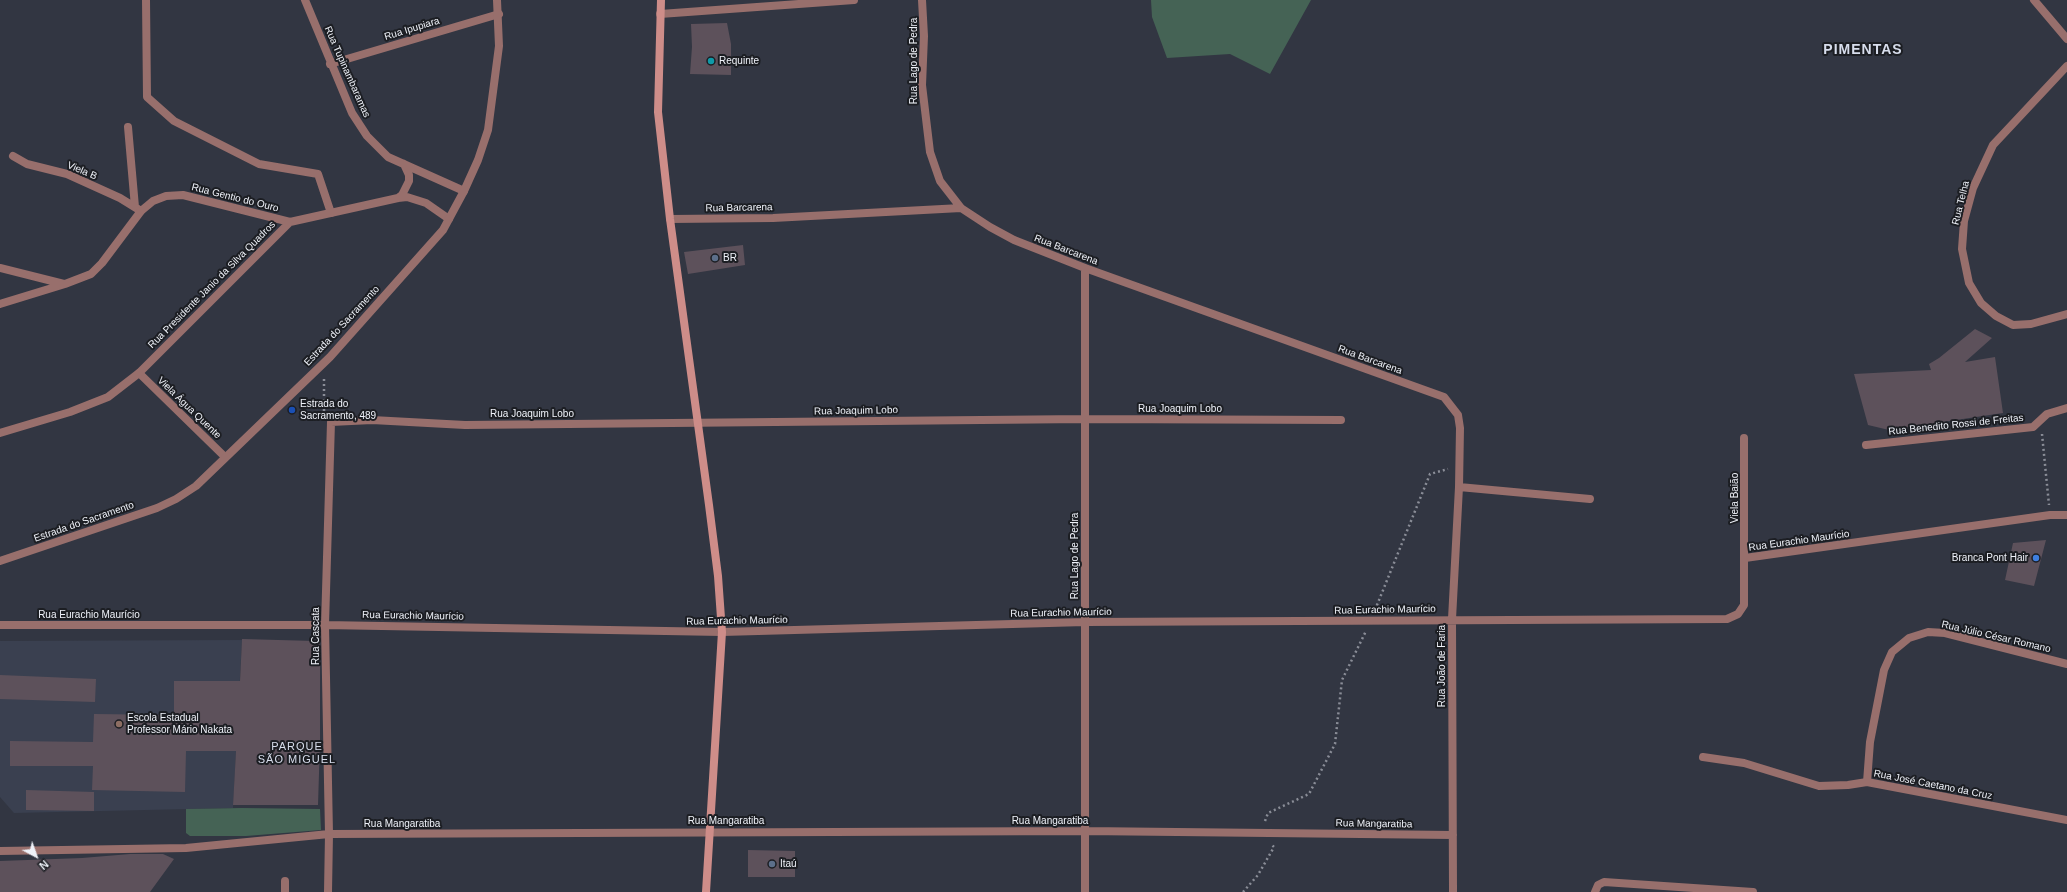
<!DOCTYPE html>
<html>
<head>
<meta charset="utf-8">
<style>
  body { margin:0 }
  #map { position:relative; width:2067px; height:892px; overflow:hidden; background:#323642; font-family:Helvetica,sans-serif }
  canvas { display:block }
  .north { position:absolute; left:16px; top:836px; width:40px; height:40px; -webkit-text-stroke:3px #1c1e23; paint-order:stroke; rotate:139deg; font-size:11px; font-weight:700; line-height:16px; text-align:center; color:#eff2f9 }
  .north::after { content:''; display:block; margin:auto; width:14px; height:18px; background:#eff2f9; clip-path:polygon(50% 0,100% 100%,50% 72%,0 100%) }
</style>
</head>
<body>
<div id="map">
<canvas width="2067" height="892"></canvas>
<div class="north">N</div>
</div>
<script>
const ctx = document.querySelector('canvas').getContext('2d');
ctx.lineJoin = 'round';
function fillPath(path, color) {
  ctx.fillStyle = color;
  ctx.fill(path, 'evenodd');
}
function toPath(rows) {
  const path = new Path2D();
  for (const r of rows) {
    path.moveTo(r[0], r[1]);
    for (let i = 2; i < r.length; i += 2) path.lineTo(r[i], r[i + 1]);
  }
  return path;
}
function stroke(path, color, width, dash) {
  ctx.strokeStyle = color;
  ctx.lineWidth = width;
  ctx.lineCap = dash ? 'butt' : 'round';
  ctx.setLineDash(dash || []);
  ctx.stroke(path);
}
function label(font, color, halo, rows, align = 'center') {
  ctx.font = font + ' Helvetica,sans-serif';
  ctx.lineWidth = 4;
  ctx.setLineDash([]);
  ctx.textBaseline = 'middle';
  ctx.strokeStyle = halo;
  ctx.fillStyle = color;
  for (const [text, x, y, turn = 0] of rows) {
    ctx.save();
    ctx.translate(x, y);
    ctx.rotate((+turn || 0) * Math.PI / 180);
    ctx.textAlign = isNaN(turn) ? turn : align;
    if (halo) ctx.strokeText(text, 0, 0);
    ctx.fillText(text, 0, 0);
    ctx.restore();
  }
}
const built = toPath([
  [242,640,233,808,14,813,0,797,0,641]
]);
const green = toPath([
  [1151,0,1311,0,1270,74,1230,54,1167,58,1152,17],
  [242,808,320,809,321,830,246,836,190,836,186,833,186,809]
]);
const building = toPath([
  [727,23,731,44,731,75,690,74,692,47,691,24],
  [743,245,745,265,688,274,684,252],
  [1975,329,1992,338,1965,362,1995,357,2003,413,1889,430,1868,425,1854,374,1931,370,1929,364,1939,358],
  [2046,540,2034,586,2005,580,2013,543],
  [242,639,315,641,320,644,320,742,318,805,233,805,236,751,186,751,185,792,92,790,93,766,10,766,10,741,93,742,94,714,174,715,174,681,240,681],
  [0,675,96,679,95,702,0,699],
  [26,790,94,792,94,811,26,810],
  [748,850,795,851,795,877,748,877],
  [130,854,163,854,174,859,150,892,0,892,0,861,82,858]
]);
const path = toPath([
  [324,379,324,414],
  [2042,434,2049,505],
  [1375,610,1430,474,1448,469],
  [1265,821,1268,813,1309,794,1335,744,1342,680,1366,631],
  [1243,892,1258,875,1274,847,1272,845]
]);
const service = toPath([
  [146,0,147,97,174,121,259,164,318,174,331,213],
  [128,127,135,207],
  [13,156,27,164,67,174,120,198,141,211],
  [139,373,225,457],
  [285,892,285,881]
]);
const minor = toPath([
  [305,0,352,113,367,136,388,157,464,191],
  [922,0,924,36,922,85,930,152,940,181,961,208,990,227,1014,240,1085,268,1444,397,1458,415,1460,428,1459,487,1452,619,1453,892],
  [2034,0,2067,39],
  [660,14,854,0],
  [330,64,499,14],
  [2067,66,1993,145,1973,188,1964,221,1962,249,1969,283,1981,303,1996,316,2013,325,2031,324,2067,314],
  [398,198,402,195,409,181,409,175,404,164],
  [670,219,773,218,961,208],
  [0,268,64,284],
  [1085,268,1085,892],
  [0,304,65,284,91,274,102,263,141,211,153,201,166,196,183,195,290,222],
  [0,433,70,412,108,397,139,373,290,222,398,198,407,197,426,203,449,219],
  [1866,445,2033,427,2047,414,2067,408],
  [1459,487,1590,499],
  [1745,558,2050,515,2067,515],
  [0,625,325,625,722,632,1085,622,1727,619,1738,614,1744,605,1744,438],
  [1703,757,1744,763,1819,786,1848,785,1867,782,2067,820],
  [1867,782,1870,742,1884,670,1892,652,1909,638,1928,632,1945,633,2067,664],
  [0,851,186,848,329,834,1085,831,1453,835],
  [328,892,329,834,325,625,331,422,372,420,465,425,1085,419,1341,420],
  [1595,892,1598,885,1604,882,1753,892]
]);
const tertiary = toPath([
  [0,561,157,508,176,499,196,486,330,357,443,230,464,191,478,160,488,130,499,46,497,0]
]);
const secondary = toPath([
  [661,0,658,112,670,219,709,505,718,576,722,632,706,892]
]);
const markers = [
  [711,61,4,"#0f9aa8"],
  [715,258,4,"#5c6f8a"],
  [292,410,4,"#1a4fb4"],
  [2036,558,4,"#3f7fe0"],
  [119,724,4,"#8d6e63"],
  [772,864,4,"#5c6f8a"]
];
const streetNames = [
  ["Rua Ipupiara",412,29,-17],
  ["Rua Lago de Pedra",914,61,-90],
  ["Rua Tupinambaramas",347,72,66],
  ["Viela B",82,171,23],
  ["Rua Gentio do Ouro",235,198,14],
  ["Rua Telha",1961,203,-76],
  ["Rua Barcarena",739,208,-1],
  ["Rua Barcarena",1066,250,21],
  ["Rua Presidente Janio da Silva Quadros",212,285,-45],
  ["Estrada do Sacramento",342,326,-47],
  ["Rua Barcarena",1370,360,20],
  ["Viela Água Quente",189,408,44],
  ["Rua Joaquim Lobo",1180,409],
  ["Rua Joaquim Lobo",856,411,-1],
  ["Rua Joaquim Lobo",532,414],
  ["Rua Benedito Rossi de Freitas",1956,425,-6],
  ["Viela Baião",1735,498,-90],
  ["Estrada do Sacramento",84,522,-19],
  ["Rua Eurachio Maurício",1799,541,-8],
  ["Rua Lago de Pedra",1075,556,-90],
  ["Rua Eurachio Maurício",1385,610,-1],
  ["Rua Eurachio Maurício",1061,613,-1],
  ["Rua Eurachio Maurício",89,615],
  ["Rua Eurachio Maurício",413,616,1],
  ["Rua Eurachio Maurício",737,621,-1],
  ["Rua Cascata",316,636,-90],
  ["Rua Júlio César Romano",1996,637,13],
  ["Rua João de Faria",1442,666,-90],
  ["Rua José Caetano da Cruz",1933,785,11],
  ["Rua Mangaratiba",726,821],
  ["Rua Mangaratiba",1050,821],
  ["Rua Mangaratiba",402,824],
  ["Rua Mangaratiba",1374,824,1]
];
const poiNames = [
  ["Requinte",719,61],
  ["BR",723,258],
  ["Estrada do",300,404],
  ["Sacramento, 489",300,416],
  ["Branca Pont Hair",2028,558,"right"],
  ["Escola Estadual",127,718],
  ["Professor Mário Nakata",127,730],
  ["Itaú",780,864]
];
const neighbourhoodNames = [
  ["PARQUE",297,747],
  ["SÃO MIGUEL",297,760]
];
const districtNames = [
  ["PIMENTAS",1863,50]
];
fillPath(built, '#3a4050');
fillPath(green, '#456355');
fillPath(building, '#5d515b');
stroke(path, '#8a8d97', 2.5, [2, 3]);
stroke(service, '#986f6c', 8);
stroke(minor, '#986f6c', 8);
stroke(tertiary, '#986f6c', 8);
stroke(secondary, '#ce8d89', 8);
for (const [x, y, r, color] of markers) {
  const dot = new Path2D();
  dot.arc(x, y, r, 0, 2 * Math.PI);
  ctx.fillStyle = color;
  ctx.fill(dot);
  stroke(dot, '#1c1e23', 1.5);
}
label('10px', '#eff2f9', '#1c1e23', streetNames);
label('10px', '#eff2f9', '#1c1e23', poiNames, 'left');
ctx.letterSpacing = '1px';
label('11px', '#d7ddec', '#1c1e23', neighbourhoodNames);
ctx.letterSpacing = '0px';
ctx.letterSpacing = '1px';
label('bold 14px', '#d7ddec', '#1c1e23', districtNames);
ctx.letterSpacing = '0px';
</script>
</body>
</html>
